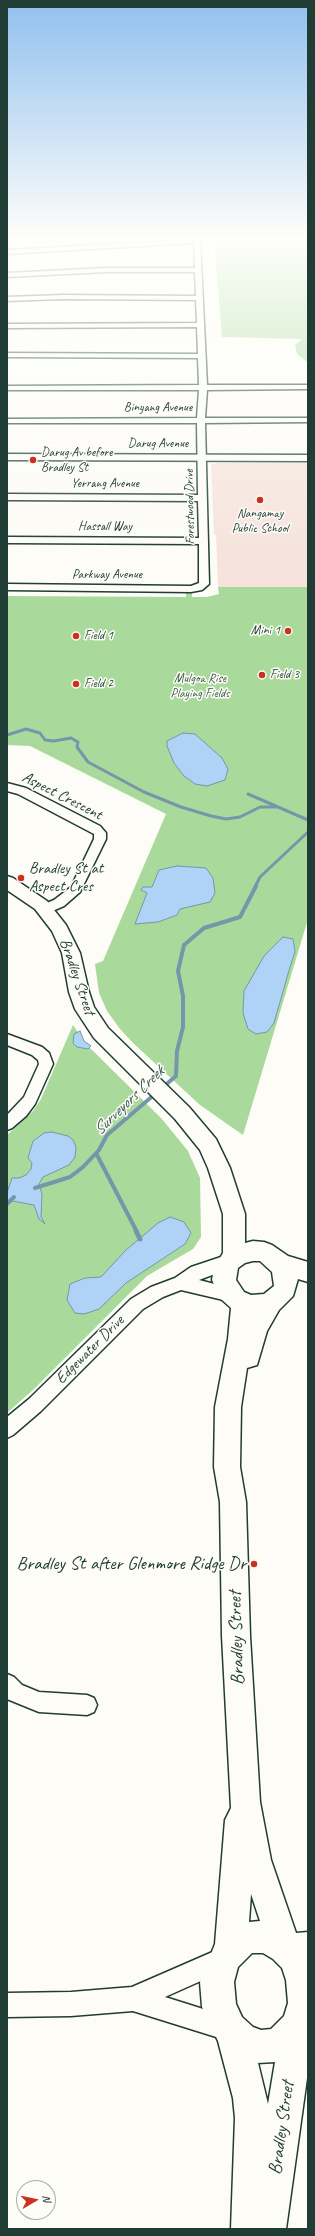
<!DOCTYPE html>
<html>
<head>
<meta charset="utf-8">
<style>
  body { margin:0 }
  #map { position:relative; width:315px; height:2236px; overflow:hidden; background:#fdfcf7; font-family:Caveat,sans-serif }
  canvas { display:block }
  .frame { position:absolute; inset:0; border:8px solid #1f3d34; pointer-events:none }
  .north { position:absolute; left:16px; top:2180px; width:40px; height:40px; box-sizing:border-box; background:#fdfcf7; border:1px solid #a4b0a9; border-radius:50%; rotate:81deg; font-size:11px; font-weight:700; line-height:16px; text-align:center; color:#1f3d34 }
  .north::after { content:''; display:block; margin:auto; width:14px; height:18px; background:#c8321e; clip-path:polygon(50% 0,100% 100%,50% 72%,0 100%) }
</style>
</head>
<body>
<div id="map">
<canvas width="315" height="2236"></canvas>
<div class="frame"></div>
<div class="north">N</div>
</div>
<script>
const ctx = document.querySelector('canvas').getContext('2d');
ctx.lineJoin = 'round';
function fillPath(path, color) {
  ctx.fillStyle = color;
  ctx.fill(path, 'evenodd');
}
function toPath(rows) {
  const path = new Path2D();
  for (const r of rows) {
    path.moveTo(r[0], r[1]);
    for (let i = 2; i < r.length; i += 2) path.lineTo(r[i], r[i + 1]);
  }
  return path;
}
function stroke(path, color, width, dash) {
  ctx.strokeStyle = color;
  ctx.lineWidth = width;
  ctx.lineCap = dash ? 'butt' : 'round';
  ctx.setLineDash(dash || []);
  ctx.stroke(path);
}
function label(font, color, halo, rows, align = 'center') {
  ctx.font = font + ' Caveat,sans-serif';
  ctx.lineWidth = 3;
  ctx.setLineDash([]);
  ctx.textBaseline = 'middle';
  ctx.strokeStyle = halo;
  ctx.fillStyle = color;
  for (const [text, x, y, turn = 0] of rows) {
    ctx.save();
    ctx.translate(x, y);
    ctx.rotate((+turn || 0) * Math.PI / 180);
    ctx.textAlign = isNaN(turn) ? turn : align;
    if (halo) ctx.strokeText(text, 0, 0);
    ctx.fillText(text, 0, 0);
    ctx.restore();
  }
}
const built = toPath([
  [217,463,308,463,308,587,218,587,216,535,214,535,211,465]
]);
const green = toPath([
  [214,239,308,239,308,363,297,354,295,345,302,339,222,337],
  [218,587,308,587,308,919,243,1135,200,1105,133,1043,120,1029,107,1011,99,993,95,964,103,961,166,814,30,746,7,745,7,596,186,597,186,593,192,593,192,597,207,597,219,594],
  [73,1025,86,1044,162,1119,188,1151,200,1178,201,1237,193,1249,147,1276,34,1389,7,1413,7,1135,33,1111,41,1099]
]);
const water = toPath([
  [183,733,195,734,222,758,228,769,225,780,207,786,195,784,184,776,174,763,167,746,167,741,183,733],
  [177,866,206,868,213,878,215,893,210,902,180,909,177,915,158,922,135,924,147,893,141,890,143,887,152,887,159,870,177,866],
  [283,937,293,939,295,952,290,967,274,1023,267,1032,256,1034,248,1029,243,1013,244,991,264,956,283,937],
  [80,1031,84,1041,91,1046,88,1049,77,1047,73,1043,74,1034,80,1031],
  [52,1132,68,1136,73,1140,76,1147,75,1157,69,1165,43,1177,39,1184,42,1194,41,1217,45,1224,39,1219,34,1205,7,1200,7,1193,12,1178,19,1178,26,1175,31,1169,32,1163,28,1158,33,1141,44,1133,52,1132],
  [170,1217,184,1222,191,1233,185,1244,126,1283,99,1309,84,1314,75,1313,67,1300,70,1284,85,1278,101,1277,126,1250,158,1223,170,1217]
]);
const streamFar2 = toPath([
  [7,735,26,729,40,733,45,740,54,741,71,738,78,742,77,747,88,762,144,792,181,807,211,816,226,819,240,817,260,807,277,807],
  [248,794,308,820],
  [255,887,260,877,308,832]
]);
const streamFar1 = toPath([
  [162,1088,176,1076,177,1051,183,1027,183,996,178,971,184,945,204,928,240,917,256,886],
  [96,1153,137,1232],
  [35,1188,70,1177,83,1167,99,1150,107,1135,155,1094],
  [7,1204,14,1197]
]);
const stream = toPath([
  [136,1231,140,1239]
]);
const street = toPath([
  [200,239,207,385,308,385,308,389,207,390,205,418,308,418,308,422,205,423,209,584,202,590,191,592,7,590,7,584,191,586,199,583,199,544,7,543,7,537,199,538,198,501,7,500,7,494,198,495,197,423,7,423,7,419,197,418,199,390,7,390,7,386,199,385,198,358,7,357,7,353,198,354,197,327,7,328,7,324,197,323,196,300,63,299,7,301,7,297,63,295,196,296,195,272,106,272,7,277,7,273,106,268,195,268,194,243,7,254,7,250,200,239],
  [7,783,26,788,100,826,106,833,106,839,80,892,64,906,50,912,45,913,39,909,40,906,54,900,71,887,94,839,94,834,18,794,7,791,7,783],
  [7,1034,42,1047,49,1053,53,1064,35,1104,26,1116,12,1128,7,1130,7,1115,24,1097,39,1064,38,1060,32,1055,7,1045,7,1034],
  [230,1254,236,1256,238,1261,236,1266,199,1280,238,1290,240,1295,238,1300,232,1302,181,1290,163,1297,143,1309,41,1411,13,1435,7,1438,7,1417,29,1399,131,1299,151,1287,175,1278,191,1267,230,1254],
  [7,1674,14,1677,22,1685,39,1692,87,1695,94,1698,97,1705,94,1712,87,1715,39,1712,7,1699,7,1674],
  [224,1947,232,1951,236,1959,232,1967,165,1997,238,2020,241,2029,238,2038,229,2041,133,2011,71,2016,7,2017,7,1993,71,1992,132,1987,224,1947]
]);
const secondary = toPath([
  [7,454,308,455,308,461,7,460,7,454],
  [7,876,13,878,47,901,66,925,80,953,89,992,94,1007,108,1028,189,1107,216,1139,230,1168,245,1214,245,1243,253,1241,264,1242,272,1245,288,1256,308,1262,308,1282,298,1279,293,1296,279,1310,267,1331,257,1365,247,1368,241,1407,240,1467,246,1502,250,1636,260,1802,271,1860,296,1933,308,1932,308,2071,286,2229,231,2229,235,2118,233,2098,218,2041,202,2007,200,1982,215,1944,225,1820,231,1808,222,1636,220,1502,214,1467,215,1407,228,1339,231,1308,221,1299,212,1280,214,1268,223,1253,223,1214,208,1168,200,1150,175,1119,94,1038,75,1009,69,992,62,953,52,931,35,909,7,890,7,876],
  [253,1261,260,1261,272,1272,274,1286,264,1294,251,1295,244,1292,236,1280,238,1268,245,1263,253,1261],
  [251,1894,260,1921,249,1922,251,1894],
  [252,1953,263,1953,273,1959,282,1968,286,1980,288,2003,284,2016,271,2029,261,2030,253,2027,242,2017,236,2004,234,1982,238,1967,252,1953],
  [275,2062,268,2104,258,2063,275,2062]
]);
const markers = [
  [33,460,4,"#c8321e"],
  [260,500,4,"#c8321e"],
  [288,631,4,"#c8321e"],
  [76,636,4,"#c8321e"],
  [262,675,4,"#c8321e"],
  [76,684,4,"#c8321e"],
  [21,878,4,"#c8321e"],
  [254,1564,4,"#c8321e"]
];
const farStreetnames = [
  ["Binyang Avenue",158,408],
  ["Darug Avenue",158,444],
  ["Yerrang Avenue",105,484],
  ["Forestwood Drive",190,507,-91],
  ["Hassall Way",105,527],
  ["Parkway Avenue",107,575]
];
const farPoinames = [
  ["Darug Av before",41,453],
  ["Bradley St",41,468],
  ["Nangamay",260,514,"center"],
  ["Public School",260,529,"center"],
  ["Mini 1",280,631,"right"],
  ["Field 1",84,636],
  ["Field 3",270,675],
  ["Field 2",84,684]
];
const farParknames = [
  ["Mulgoa Rise",200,679],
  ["Playing Fields",200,694]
];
const streetNames = [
  ["Aspect Crescent",62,796,27],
  ["Bradley Street",77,977,71],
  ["Edgewater Drive",90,1350,-45]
];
const poiNames = [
  ["Bradley St at",29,869],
  ["Aspect Cres",29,887]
];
const waterNames = [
  ["Surveyors Creek",129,1101,-44]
];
const nearPoinames = [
  ["Bradley St after Glenmore Ridge Dr",246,1564]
];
const nearStreetnames = [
  ["Bradley Street",237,1638,-92],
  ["Bradley Street",282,2128,-82]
];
fillPath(built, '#f6e4dc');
fillPath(green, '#aada9b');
fillPath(water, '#afd3f7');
stroke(water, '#7597a9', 1);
stroke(streamFar2, '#7597a9', 3);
stroke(streamFar1, '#7597a9', 4);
stroke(stream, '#7597a9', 5);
stroke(street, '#1f3d34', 3);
stroke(secondary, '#1f3d34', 3);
fillPath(street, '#fdfcf7');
fillPath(secondary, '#fdfcf7');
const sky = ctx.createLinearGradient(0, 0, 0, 552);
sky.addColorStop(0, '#91c0ee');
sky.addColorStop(0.43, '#fefefb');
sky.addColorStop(1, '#fefefb00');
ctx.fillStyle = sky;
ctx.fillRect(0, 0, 315, 552);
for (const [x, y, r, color] of markers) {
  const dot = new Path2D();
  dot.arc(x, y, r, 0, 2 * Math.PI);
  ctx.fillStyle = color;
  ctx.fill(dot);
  stroke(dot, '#fdfcf7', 1.5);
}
label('13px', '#1f3d34', '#fdfcf7', farStreetnames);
label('13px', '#1f3d34', '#fdfcf7', farPoinames, 'left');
label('13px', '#3b5c49', '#fdfcf7', farParknames);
label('16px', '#1f3d34', '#fdfcf7', streetNames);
label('16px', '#1f3d34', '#fdfcf7', poiNames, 'left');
label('italic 17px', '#3c5b5b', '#fdfcf7', waterNames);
label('19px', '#1f3d34', '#fdfcf7', nearPoinames, 'right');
label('19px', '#1f3d34', '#fdfcf7', nearStreetnames);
</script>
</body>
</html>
